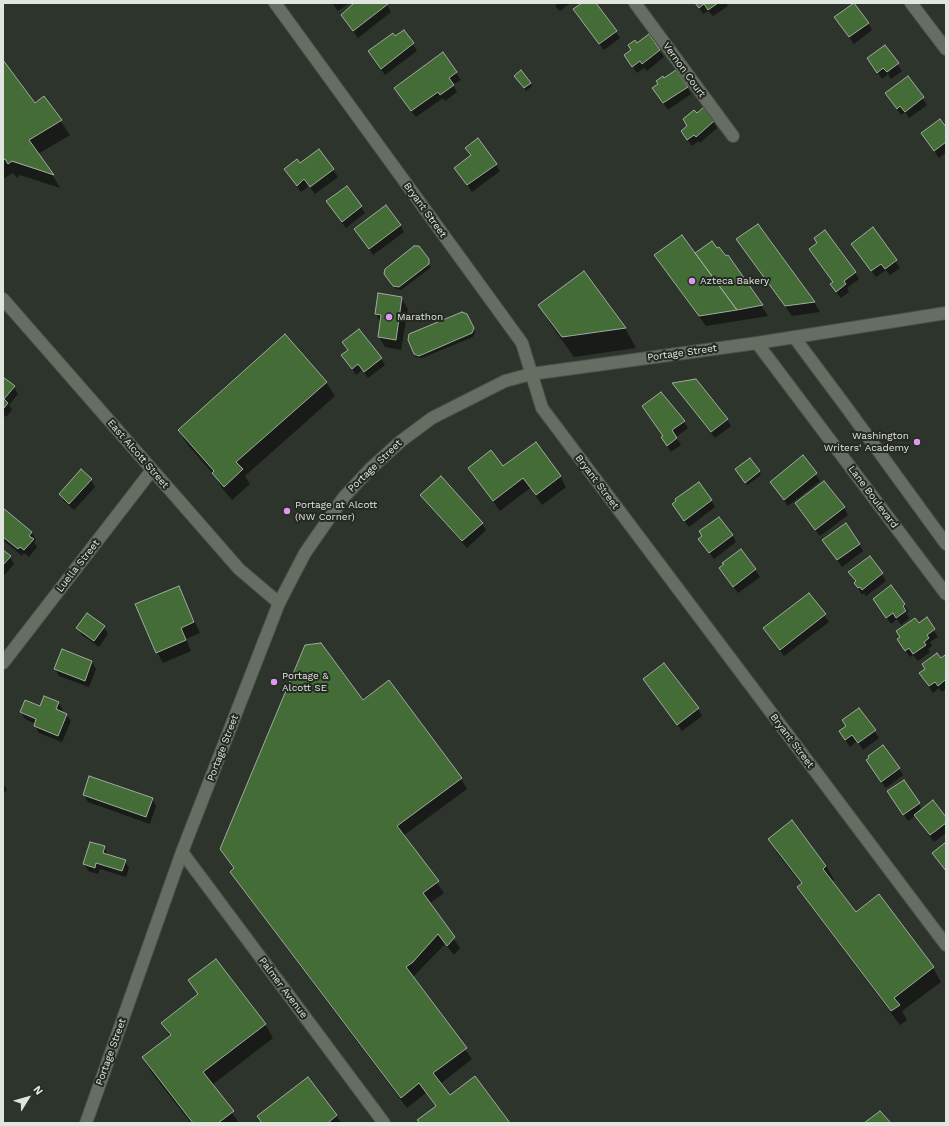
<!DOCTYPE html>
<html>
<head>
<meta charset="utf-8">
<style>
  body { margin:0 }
  #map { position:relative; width:949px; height:1126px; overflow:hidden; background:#2d342b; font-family:"Work Sans",sans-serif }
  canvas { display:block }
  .frame { position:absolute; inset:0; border:4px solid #e0e5df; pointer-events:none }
  .north { position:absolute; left:8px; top:1078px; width:40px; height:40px; -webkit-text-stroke:3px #242a22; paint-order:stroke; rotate:53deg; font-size:11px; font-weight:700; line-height:16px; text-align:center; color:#e0e5df }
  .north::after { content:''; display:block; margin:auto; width:14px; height:18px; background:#e0e5df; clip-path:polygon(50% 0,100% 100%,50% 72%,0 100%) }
</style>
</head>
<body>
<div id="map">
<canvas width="949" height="1126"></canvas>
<div class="frame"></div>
<div class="north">N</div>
</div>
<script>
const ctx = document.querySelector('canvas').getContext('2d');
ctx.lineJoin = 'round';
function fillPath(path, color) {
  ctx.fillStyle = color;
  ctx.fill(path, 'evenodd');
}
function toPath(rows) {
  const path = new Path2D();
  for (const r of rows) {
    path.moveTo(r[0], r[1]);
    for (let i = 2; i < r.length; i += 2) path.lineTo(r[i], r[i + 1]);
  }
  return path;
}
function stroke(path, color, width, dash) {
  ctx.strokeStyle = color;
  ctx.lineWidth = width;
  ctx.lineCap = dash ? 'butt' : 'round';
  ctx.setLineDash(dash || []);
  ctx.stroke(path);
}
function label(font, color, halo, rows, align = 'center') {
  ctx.font = font + ' "Work Sans",sans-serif';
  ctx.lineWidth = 4;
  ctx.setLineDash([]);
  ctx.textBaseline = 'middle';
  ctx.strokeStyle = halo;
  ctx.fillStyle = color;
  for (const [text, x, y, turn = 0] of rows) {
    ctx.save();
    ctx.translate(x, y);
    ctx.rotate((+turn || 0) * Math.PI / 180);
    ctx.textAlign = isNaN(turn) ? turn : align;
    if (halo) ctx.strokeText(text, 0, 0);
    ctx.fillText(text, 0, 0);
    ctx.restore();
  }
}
const shadow = toPath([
  [332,3,349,3,338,11],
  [356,3,386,3,391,12,358,38,342,16],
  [559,3,570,3,560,11,555,6],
  [584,3,595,3,620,38,604,50,574,10],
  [696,3,726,3,728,6,713,16,708,11,703,14],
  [868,23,872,30,854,44,840,24],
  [404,31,417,51,385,75,369,52],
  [649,36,664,57,647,71,644,68,637,73,629,62,632,50],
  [884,46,902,71,891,79,888,74,882,79,868,59],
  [442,53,461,80,453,85,457,92,445,101,443,98,416,117,399,95],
  [3,62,35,104,44,97,70,135,38,154,8,159,7,161,52,174,60,188,20,175,17,178,13,173,3,179],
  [907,78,927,105,909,118,905,112,901,115,886,94],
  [517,79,530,83,532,86,526,91],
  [660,84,687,87,691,94,668,110,658,95],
  [696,114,713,121,717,128,700,143,699,141,692,146,686,138,688,126],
  [946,129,946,152,939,158,922,133],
  [467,148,496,165,500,171,472,192,460,175,472,156],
  [319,150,338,177,315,194,309,186,301,192,285,170,300,165],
  [327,202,361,207,365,213,346,228],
  [400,225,404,232,373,255,356,230],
  [758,225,814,302,820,312,792,316,744,250,738,240],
  [873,229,900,268,890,275,886,270,876,277,856,251],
  [719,248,737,268,768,316,706,326,655,256,695,255],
  [810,250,855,273,859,279,847,288,849,292,841,298,836,292,834,283],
  [428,259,430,268,401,290,396,289,387,277],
  [401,298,408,309,401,350,385,347,379,337,381,323,376,314],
  [539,305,625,328,636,348,574,357,551,325],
  [468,318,475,332,473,337,422,358,416,357,414,354],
  [343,342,381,358,385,365,368,378,362,370,356,375,343,355,348,351],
  [3,379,14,387,18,394,9,405,12,410,6,417,3,414],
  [326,382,335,396,245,476,250,484,232,500,222,488,215,476,187,444,179,430],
  [674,384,727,419,731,426,715,438],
  [647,413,684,422,688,428,676,437,681,445,671,452,662,438,664,436],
  [803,457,820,481,788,506,771,482],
  [503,467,560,476,566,487,542,505,530,488,500,511,469,468],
  [736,470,759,471,761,475,747,485],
  [91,480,95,487,74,510,64,501,60,494],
  [422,495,482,524,486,530,467,548,426,502],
  [711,500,715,507,689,527,677,511],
  [796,503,844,508,848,515,820,536],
  [3,510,32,533,36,540,34,542,37,547,29,557,24,553,22,556,3,540],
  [732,535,736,542,714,559,704,546],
  [859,544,863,551,842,567,828,547],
  [741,550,760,577,738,593,725,575,725,565],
  [3,551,10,557,14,564,3,577],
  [870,557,886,581,866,596,864,593,862,595,850,572],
  [179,587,200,633,186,639,191,651,163,663,157,652],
  [891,587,909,612,906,613,909,618,901,625,897,619,891,624,878,606],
  [809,594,829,622,784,656,765,629],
  [926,619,938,637,930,642,932,646,928,649,930,652,918,661,913,655,910,657,902,646,919,625],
  [104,627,108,634,99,647,82,635,78,628],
  [941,659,946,659,946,689,942,692,939,688,933,693,920,673],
  [92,662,96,669,89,687,59,676,55,669],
  [644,679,698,709,702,716,682,731],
  [44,697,59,703,63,710,62,712,66,714,71,721,62,742,39,733,35,726,36,724,25,719,21,712,40,708],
  [362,702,461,779,467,789,403,836,444,893,429,904,460,948,454,955,445,944,413,977,472,1059,440,1084,450,1097,509,1123,420,1123,436,1107,426,1093,407,1108,237,882,231,872,234,869,221,849],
  [859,709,879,738,863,750,857,741,850,747,844,738,847,727],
  [867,761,899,769,903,775,886,788],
  [3,783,7,790,3,794],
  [84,795,152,799,156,806,150,824,88,802],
  [893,799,919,804,922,810,946,819,946,833,934,842,915,816,908,821],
  [769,839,826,866,834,880,832,882,855,914,879,896,933,968,941,982,902,1011,907,1020,900,1025,807,901,798,887,802,885,777,853],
  [104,847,108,855,125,861,129,868,126,877,100,869,98,874,88,871,84,864],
  [189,981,265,1024,273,1038,212,1085,239,1123,191,1123,151,1072,143,1058,170,1037,162,1023,198,995],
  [336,1116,341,1123,262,1123]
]);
const building = toPath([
  [354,3,387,3,388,4,353,31,341,15,354,3],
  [582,3,596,3,617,31,599,44,573,9,582,3],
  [695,3,718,3,708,10,704,4,699,8,695,3],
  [854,3,869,23,849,37,834,17,854,3],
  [404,30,414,43,381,69,368,51,393,33,395,36,404,30],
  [649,34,660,50,642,64,640,61,632,67,624,55,631,50,628,45,635,40,637,43,649,34],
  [885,45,899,63,887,72,883,68,877,73,867,58,885,45],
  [443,52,457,72,449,78,454,85,440,95,438,92,411,111,394,88,443,52],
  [3,60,35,103,44,96,62,120,29,140,54,175,12,161,8,164,5,159,3,160,3,60],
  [521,70,531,83,524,88,514,76,521,70],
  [676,70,688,87,663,103,652,88,658,84,656,81,663,76,664,78,676,70],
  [908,76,924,97,905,112,900,106,897,109,885,93,908,76],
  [704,107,714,121,696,137,694,135,687,140,681,131,687,126,683,119,694,110,697,113,704,107],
  [940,119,946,127,946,142,934,151,921,133,940,119],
  [478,138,497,164,467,185,454,168,471,155,465,148,478,138],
  [319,149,334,169,310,187,304,179,297,186,284,169,297,159,300,163,319,149],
  [347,186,362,206,342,222,326,201,347,186],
  [386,205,401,225,369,249,354,229,386,205],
  [758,224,815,302,785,306,736,239,758,224],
  [873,227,897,260,885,269,881,264,871,271,851,244,873,227],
  [825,230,856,272,844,281,846,284,836,292,830,284,833,282,809,249,817,243,814,238,825,230],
  [682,235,695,253,737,310,699,316,654,255,682,235],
  [712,241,717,248,719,247,726,256,728,255,763,305,737,310,695,253,712,241],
  [414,246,419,246,429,259,429,264,399,287,393,286,384,274,385,269,414,246],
  [584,271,626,328,562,337,538,305,584,271],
  [378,293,402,297,396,340,378,337,381,315,375,314,378,293],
  [462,312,467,314,474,328,472,333,419,356,414,354,408,340,409,334,462,312],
  [359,329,382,358,364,372,358,364,352,369,341,355,348,350,342,342,359,329],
  [285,334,327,382,236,462,243,469,224,487,212,473,214,471,178,430,285,334],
  [3,377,15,386,4,399,8,403,3,409,3,377],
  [696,379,728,419,711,432,672,383,696,379],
  [661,392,685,421,672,430,677,438,667,446,661,437,663,436,642,406,661,392],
  [536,442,561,476,536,495,523,478,493,501,468,468,491,450,503,466,536,442],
  [803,455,817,473,784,500,770,482,803,455],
  [750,458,760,471,745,483,735,469,750,458],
  [81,469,92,479,69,504,59,494,81,469],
  [441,476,483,523,462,541,420,495,441,476],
  [824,481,845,507,815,530,795,503,824,481],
  [699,482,712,500,684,521,672,504,676,501,675,499,699,482],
  [3,508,32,532,29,536,34,539,24,550,20,547,18,549,3,537,3,508],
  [719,517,733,535,709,553,698,539,702,536,699,531,719,517],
  [846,523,860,544,837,560,822,540,846,523],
  [741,549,756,569,733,587,719,568,724,564,722,563,741,549],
  [3,550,11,556,3,565,3,550],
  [870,556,883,573,862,590,860,587,858,588,854,583,856,581,848,572,870,556],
  [891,585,905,604,903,606,906,611,896,618,893,613,886,618,873,599,891,585],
  [179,586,194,622,181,628,186,640,156,653,135,604,179,586],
  [809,593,826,614,780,650,763,628,809,593],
  [87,613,105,626,94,641,76,628,87,613],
  [927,617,935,629,927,635,929,638,924,642,926,645,913,654,909,648,905,651,897,639,900,637,896,631,915,618,919,623,927,617],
  [321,643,363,700,389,680,462,778,397,826,439,881,423,893,455,937,447,946,438,934,413,962,406,967,467,1048,433,1073,450,1095,475,1076,510,1123,420,1123,417,1120,436,1106,419,1083,401,1098,230,872,234,868,220,849,305,645,321,643],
  [62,649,92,661,85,681,54,669,62,649],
  [937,653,941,658,945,655,946,657,946,679,938,686,935,682,929,686,919,673,925,669,922,664,937,653],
  [664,663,699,708,677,725,643,679,664,663],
  [44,696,59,702,56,709,67,714,58,736,34,726,36,719,20,712,25,700,40,706,44,696],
  [859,708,876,730,858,743,852,735,845,740,839,731,846,726,842,720,859,708],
  [883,745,900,768,881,782,866,760,869,758,868,756,883,745],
  [89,776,153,798,146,817,83,795,89,776],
  [904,780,920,803,903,815,887,791,904,780],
  [933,800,946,817,946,823,930,835,914,815,933,800],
  [792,820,826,866,823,869,856,912,879,894,934,967,894,998,900,1005,891,1011,797,887,802,883,768,839,792,820],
  [90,842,105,846,103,853,126,860,122,871,96,863,95,868,83,864,90,842],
  [946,842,946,871,932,853,946,842],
  [216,959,266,1024,203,1072,234,1111,218,1123,193,1123,142,1057,171,1035,161,1023,198,994,188,980,216,959],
  [308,1077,337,1115,328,1123,262,1123,257,1116,308,1077],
  [880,1111,891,1123,864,1123,880,1111]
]);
const street = toPath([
  [275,3,522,343,542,408,946,945],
  [635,3,733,136],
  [911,3,946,49],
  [3,299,239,569,279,603],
  [794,337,847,408,946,544],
  [757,343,946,594],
  [3,663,152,470],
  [182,852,384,1123]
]);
const secondary = toPath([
  [86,1123,182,852,279,603,305,553,344,497,370,469,401,441,432,418,505,381,531,374,757,343,946,313]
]);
const markers = [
  [692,281,4,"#de98f2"],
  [389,317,4,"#de98f2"],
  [917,442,4,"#de98f2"],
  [287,511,4,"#de98f2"],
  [274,682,4,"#de98f2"]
];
const streetNames = [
  ["Vernon Court",684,70,54],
  ["Bryant Street",425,210,54],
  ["Portage Street",682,353,-8],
  ["East Alcott Street",138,454,49],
  ["Portage Street",375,466,-44],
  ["Bryant Street",597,482,53],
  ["Lane Boulevard",873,497,53],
  ["Luella Street",78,566,-52],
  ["Bryant Street",792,741,53],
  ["Portage Street",223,748,-69],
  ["Palmer Avenue",283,988,53],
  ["Portage Street",111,1052,-70]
];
const poiNames = [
  ["Azteca Bakery",700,281],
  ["Marathon",397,317],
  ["Washington",909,436,"right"],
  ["Writers' Academy",909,448,"right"],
  ["Portage at Alcott",295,505],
  ["(NW Corner)",295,517],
  ["Portage &",282,676],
  ["Alcott SE",282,688]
];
fillPath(shadow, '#0007');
fillPath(building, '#436c37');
stroke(building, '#a2aaa0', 1);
stroke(street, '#4b5049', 14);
stroke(secondary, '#4b5049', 14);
stroke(street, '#666e64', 12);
stroke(secondary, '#666e64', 12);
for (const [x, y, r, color] of markers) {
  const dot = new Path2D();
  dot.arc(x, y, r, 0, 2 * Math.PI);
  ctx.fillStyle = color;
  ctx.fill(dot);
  stroke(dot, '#242a22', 1.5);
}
label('10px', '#e0e5df', '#242a22', streetNames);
label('10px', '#e0e5df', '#242a22', poiNames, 'left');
</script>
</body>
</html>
